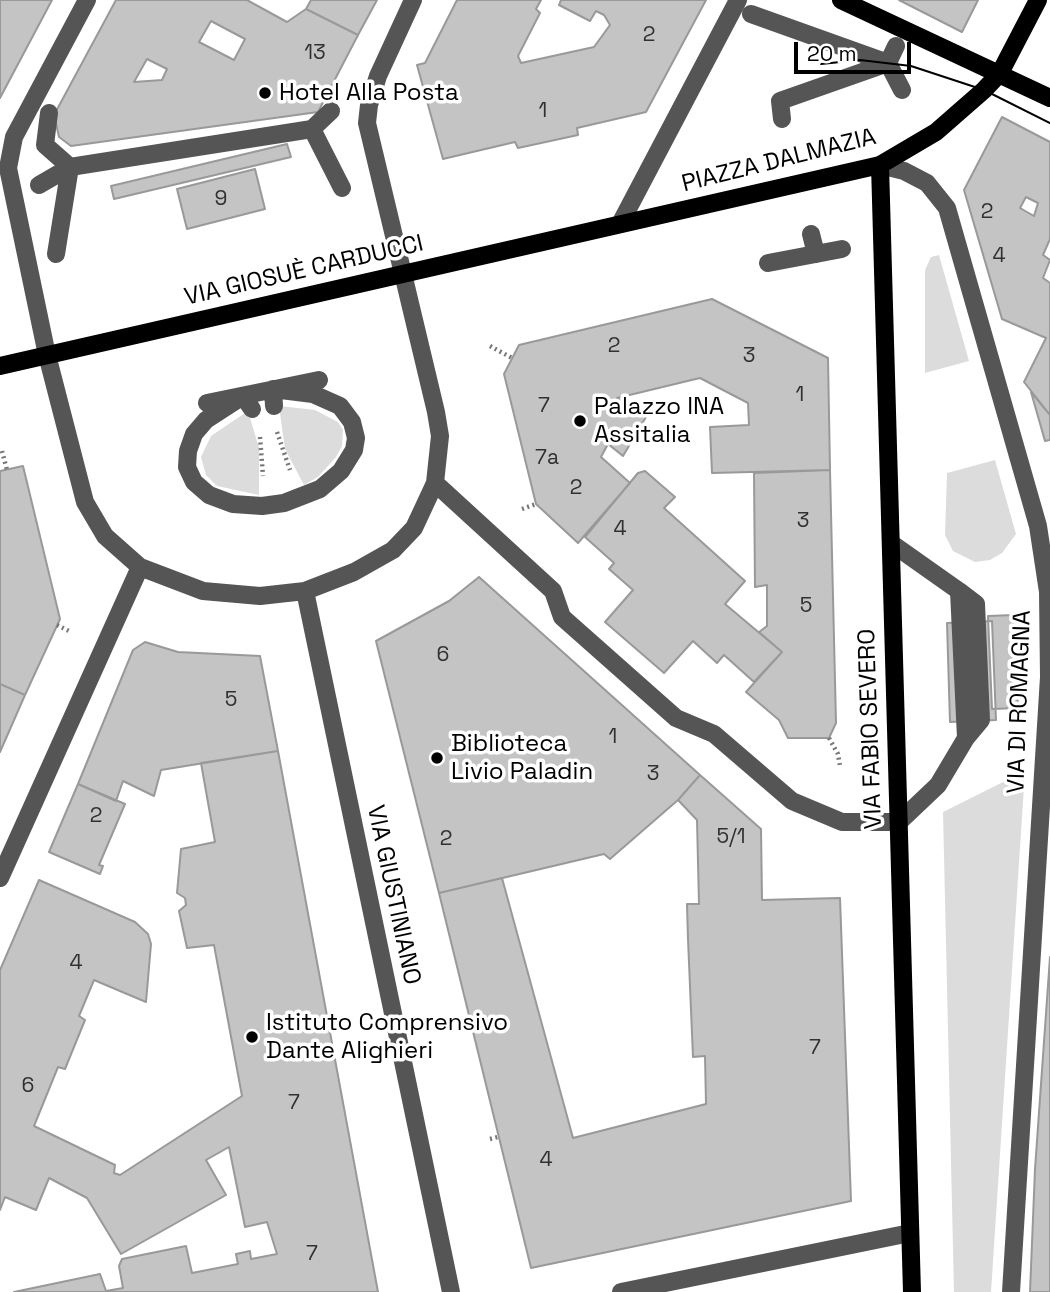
<!DOCTYPE html>
<html>
<head>
<meta charset="utf-8">
<style>
  body { margin:0 }
  #map { position:relative; width:1050px; height:1292px; overflow:hidden; background:#fff; font-family:"Space Grotesk",sans-serif }
  canvas { display:block }
  .scale { position:absolute; left:794px; top:42px; width:117px; height:32px; box-sizing:border-box; border:4px solid #000; border-top:0; padding-left:9px; font-size:21px; line-height:24px; white-space:nowrap; color:#000; -webkit-text-stroke:5px #fff; paint-order:stroke }
</style>
</head>
<body>
<div id="map">
<canvas width="1050" height="1292"></canvas>
<div class="scale">20 m</div>
</div>
<script>
const ctx = document.querySelector('canvas').getContext('2d');
ctx.lineJoin = 'round';
function fillPath(path, color) {
  ctx.fillStyle = color;
  ctx.fill(path, 'evenodd');
}
function toPath(rows) {
  const path = new Path2D();
  for (const r of rows) {
    path.moveTo(r[0], r[1]);
    for (let i = 2; i < r.length; i += 2) path.lineTo(r[i], r[i + 1]);
  }
  return path;
}
function stroke(path, color, width, dash) {
  ctx.strokeStyle = color;
  ctx.lineWidth = width;
  ctx.lineCap = dash ? 'butt' : 'round';
  ctx.setLineDash(dash || []);
  ctx.stroke(path);
}
function label(font, color, halo, rows, align = 'center') {
  ctx.font = font + ' "Space Grotesk",sans-serif';
  ctx.lineWidth = 7;
  ctx.setLineDash([]);
  ctx.textBaseline = 'middle';
  ctx.strokeStyle = halo;
  ctx.fillStyle = color;
  for (const [text, x, y, turn = 0] of rows) {
    ctx.save();
    ctx.translate(x, y);
    ctx.rotate((+turn || 0) * Math.PI / 180);
    ctx.textAlign = isNaN(turn) ? turn : align;
    if (halo) ctx.strokeText(text, 0, 0);
    ctx.fillText(text, 0, 0);
    ctx.restore();
  }
}
const green = toPath([
  [939,255,969,361,925,373,925,270,931,257],
  [279,406,315,410,338,422,343,430,342,446,336,457,318,477,304,485,285,449],
  [248,411,259,448,259,495,217,486,206,475,201,457,211,436],
  [995,460,1016,534,1002,553,990,560,975,562,953,551,945,535,947,473],
  [1025,771,991,1292,954,1292,943,812]
]);
const building = toPath([
  [0,0,52,0,0,98,0,0],
  [116,0,247,0,287,22,306,9,358,35,318,112,71,146,59,137,54,115,116,0],
  [211,21,245,39,234,60,199,42,211,21],
  [147,59,167,69,162,80,134,82,147,59],
  [311,0,377,0,358,35,306,9,311,0],
  [457,0,541,0,536,9,540,13,518,56,521,63,594,47,610,25,604,15,596,11,590,21,559,5,561,0,706,0,646,112,577,128,578,135,518,148,515,142,443,159,417,65,425,63,457,0],
  [899,0,978,0,962,32,899,0],
  [1002,117,1050,142,1050,239,1043,255,1050,260,1043,278,1050,283,1050,415,1024,382,1046,338,1002,319,964,190,1002,117],
  [1026,197,1038,203,1034,216,1020,208,1026,197],
  [287,144,291,157,114,199,111,186,287,144],
  [255,169,265,209,187,229,177,189,255,169],
  [712,299,828,358,830,470,712,473,710,427,749,425,748,403,700,378,617,398,646,417,623,456,608,444,601,457,630,483,578,543,536,504,504,374,519,345,712,299],
  [1031,392,1050,415,1050,440,1045,441,1031,392],
  [23,466,60,619,25,695,0,684,0,471,23,466],
  [830,470,836,723,829,738,788,738,779,720,746,692,782,652,759,632,767,626,767,585,755,587,754,473,830,470],
  [645,471,675,497,664,508,745,581,725,604,782,652,754,682,724,655,717,663,693,641,664,673,605,622,633,590,609,569,614,563,585,537,638,473,645,471],
  [479,577,700,775,678,800,610,859,604,854,439,893,376,641,449,601,479,577],
  [1014,615,1018,708,992,709,988,616,1014,615],
  [992,621,996,720,950,722,947,623,992,621],
  [145,642,178,652,260,656,278,751,161,770,154,796,123,781,116,801,78,784,133,650,145,642],
  [0,684,25,695,0,752,0,684],
  [278,751,378,1292,14,1292,100,1274,106,1291,123,1288,119,1266,122,1259,186,1246,192,1273,238,1264,236,1254,250,1251,251,1259,277,1254,267,1222,245,1227,229,1147,206,1160,226,1195,121,1254,87,1198,49,1178,36,1210,5,1197,0,1210,0,970,39,880,135,922,148,934,151,944,146,1002,94,980,79,1016,85,1020,65,1069,58,1067,34,1126,115,1165,114,1173,120,1175,242,1096,214,945,187,948,179,911,186,905,185,898,177,893,181,849,215,842,201,763,278,751],
  [700,775,761,829,762,900,840,898,851,1201,531,1268,439,893,502,878,573,1138,706,1104,705,1056,693,1057,688,939,687,904,699,904,697,820,678,800,700,775],
  [78,784,125,804,99,865,103,866,100,874,49,852,78,784],
  [1050,957,1050,1292,1030,1292,1035,1169,1050,957]
]);
const path = toPath([
  [490,346,512,358],
  [277,432,290,470],
  [260,437,263,476],
  [2,451,7,470],
  [522,509,536,504],
  [57,625,71,632],
  [829,738,838,754,840,766],
  [490,1139,498,1137]
]);
const minor = toPath([
  [87,0,14,137,8,168,47,355,85,502,105,536,140,567,203,591,260,596,305,591,354,572,393,550,414,528,435,483,440,436,436,412,367,123,369,105,378,76,413,0],
  [751,14,888,63,902,90],
  [49,113,45,145,70,167,56,254],
  [782,119,780,101,888,63,896,46],
  [312,129,331,111],
  [880,165,904,171,927,183,947,208,1038,526,1048,592,1049,677,1011,1292],
  [39,185,70,167,312,129,342,188],
  [620,224,738,0],
  [811,234,816,254],
  [768,263,842,249],
  [207,403,319,380],
  [252,409,243,396,206,420,194,434,188,451,187,467,194,482,209,495,233,504,262,506,284,503,320,489,341,471,354,450,356,438,352,422,340,406,313,394,273,389,274,406],
  [435,483,553,591,562,617,676,718,714,734,792,801,842,822,899,822,938,785,966,738,959,591,891,543],
  [305,591,451,1292],
  [959,591,976,604,981,720,966,738],
  [0,878,140,567],
  [621,1292,910,1233]
]);
const major = toPath([
  [841,0,1050,98],
  [880,165,912,1292],
  [0,366,880,165,936,132,984,90,1000,73,1038,0]
]);
const tram = toPath([
  [821,64,860,60,911,66,984,90,1050,123]
]);
const markers = [
  [265,93,7,"#000"],
  [580,421,7,"#000"],
  [437,758,7,"#000"],
  [252,1037,7,"#000"]
];
const numberNames = [
  ["2",649,35],
  ["13",315,53],
  ["1",543,111],
  ["9",221,199],
  ["2",987,212],
  ["4",999,256],
  ["2",614,346],
  ["3",749,356],
  ["1",800,395],
  ["7",544,406],
  ["7a",547,458],
  ["2",576,488],
  ["3",803,521],
  ["4",620,529],
  ["5",806,606],
  ["6",443,655],
  ["5",231,700],
  ["1",613,737],
  ["3",653,774],
  ["2",96,816],
  ["5/1",731,837],
  ["2",446,839],
  ["4",76,963],
  ["7",815,1048],
  ["6",28,1086],
  ["7",294,1103],
  ["4",546,1160],
  ["7",312,1254]
];
const poiNames = [
  ["Hotel Alla Posta",279,93],
  ["Palazzo INA",594,407],
  ["Assitalia",594,435],
  ["Biblioteca",451,744],
  ["Livio Paladin",451,772],
  ["Istituto Comprensivo",266,1023],
  ["Dante Alighieri",266,1051]
];
const streetNames = [
  ["PIAZZA DALMAZIA",779,161,-14],
  ["VIA GIOSUÈ CARDUCCI",304,271,-13],
  ["VIA DI ROMAGNA",1020,702,-88],
  ["VIA FABIO SEVERO",871,729,-92],
  ["VIA GIUSTINIANO",393,895,78]
];
fillPath(green, '#dcdcdc');
fillPath(building, '#c4c4c4');
stroke(building, '#999', 2);
stroke(path, '#777', 4.5, [2, 3.5]);
stroke(minor, '#555', 18);
stroke(major, '#000', 18);
stroke(tram, '#000', 2);
for (const [x, y, r, color] of markers) {
  const dot = new Path2D();
  dot.arc(x, y, r, 0, 2 * Math.PI);
  ctx.fillStyle = color;
  ctx.fill(dot);
  stroke(dot, '#fff', 2.5);
}
label('21px', '#313131', null, numberNames);
label('24px', '#000', '#fff', poiNames, 'left');
label('24px', '#000', '#fff', streetNames);
</script>
</body>
</html>
